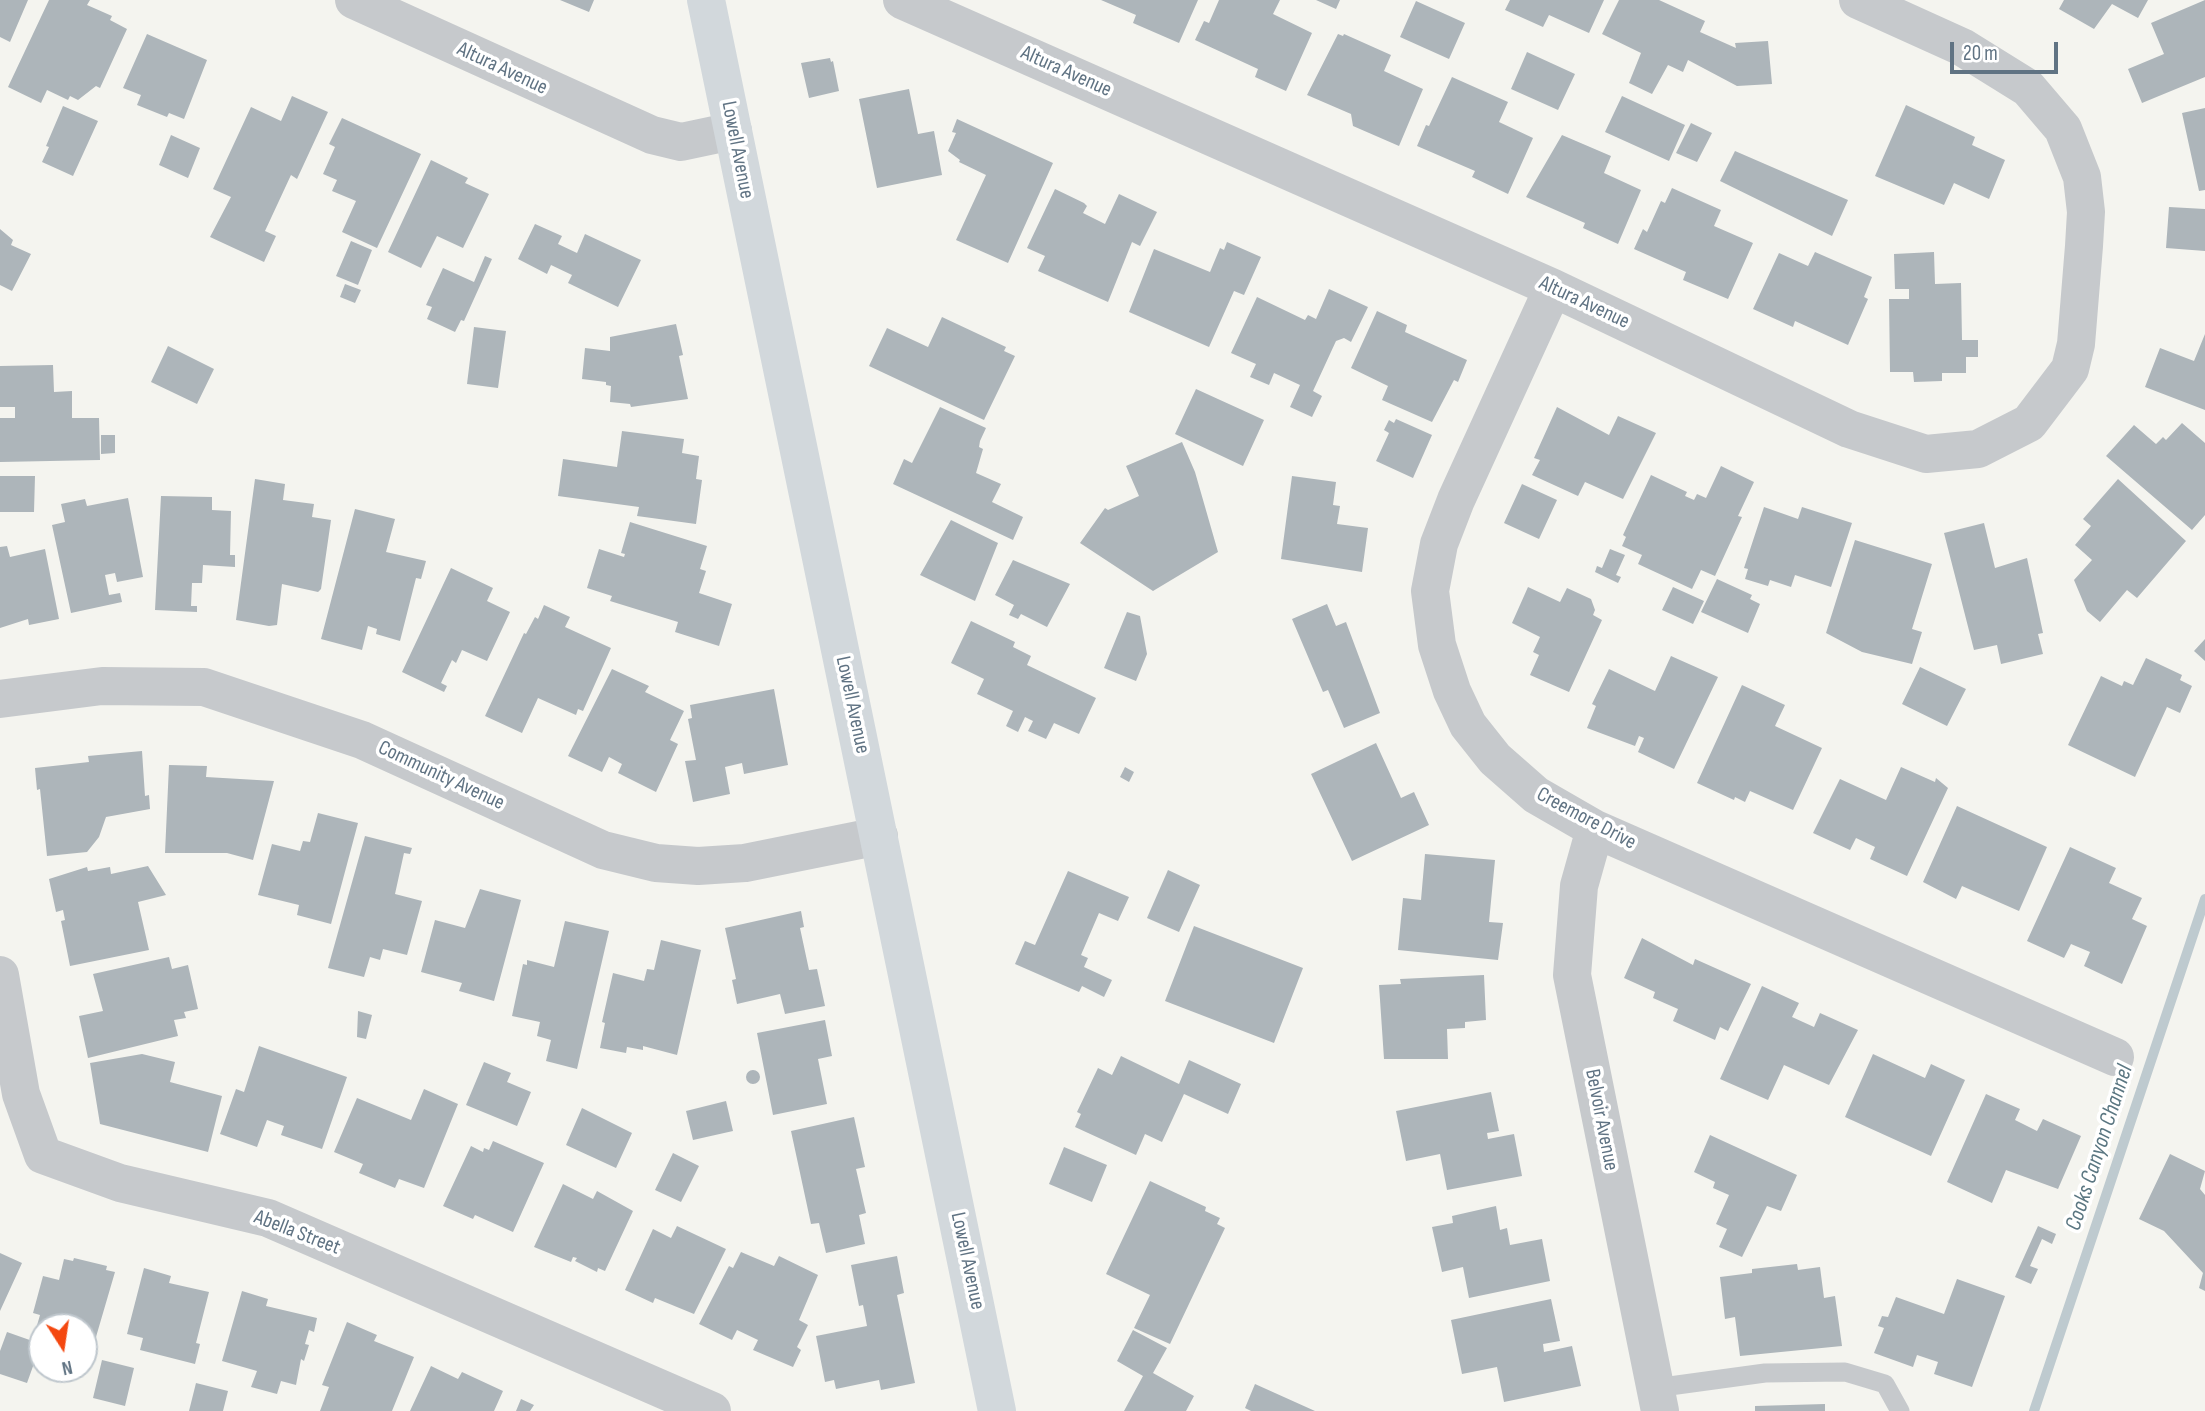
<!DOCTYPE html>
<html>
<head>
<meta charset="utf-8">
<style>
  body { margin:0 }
  #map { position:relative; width:2205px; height:1411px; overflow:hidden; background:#f4f4ef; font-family:"Sofia Sans Condensed",sans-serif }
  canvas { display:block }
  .north { position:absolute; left:28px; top:1313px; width:70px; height:70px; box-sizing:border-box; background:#fff; border:2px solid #bfc7cd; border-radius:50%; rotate:168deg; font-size:19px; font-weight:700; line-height:28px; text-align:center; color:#607383 }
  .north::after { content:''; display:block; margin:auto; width:24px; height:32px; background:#f44810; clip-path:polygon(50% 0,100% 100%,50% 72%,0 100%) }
  .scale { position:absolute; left:1950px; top:42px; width:108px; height:32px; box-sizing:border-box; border:4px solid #607383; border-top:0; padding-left:9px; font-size:21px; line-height:24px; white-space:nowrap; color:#607383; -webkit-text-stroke:5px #fff; paint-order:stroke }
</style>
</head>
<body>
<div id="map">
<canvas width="2205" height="1411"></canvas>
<div class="north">N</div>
<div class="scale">20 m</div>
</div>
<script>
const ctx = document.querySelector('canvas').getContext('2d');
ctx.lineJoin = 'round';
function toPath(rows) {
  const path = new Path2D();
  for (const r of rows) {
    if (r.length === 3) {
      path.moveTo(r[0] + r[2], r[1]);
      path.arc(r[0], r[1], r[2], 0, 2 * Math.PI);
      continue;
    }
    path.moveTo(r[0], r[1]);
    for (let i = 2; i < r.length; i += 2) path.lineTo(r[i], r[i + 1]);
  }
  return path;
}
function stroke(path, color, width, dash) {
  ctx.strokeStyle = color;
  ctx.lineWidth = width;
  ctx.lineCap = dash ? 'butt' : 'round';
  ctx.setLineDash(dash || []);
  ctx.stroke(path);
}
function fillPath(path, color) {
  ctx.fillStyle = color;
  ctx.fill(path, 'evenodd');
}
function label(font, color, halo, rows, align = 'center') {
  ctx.font = font + ' "Sofia Sans Condensed",sans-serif';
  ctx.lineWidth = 7;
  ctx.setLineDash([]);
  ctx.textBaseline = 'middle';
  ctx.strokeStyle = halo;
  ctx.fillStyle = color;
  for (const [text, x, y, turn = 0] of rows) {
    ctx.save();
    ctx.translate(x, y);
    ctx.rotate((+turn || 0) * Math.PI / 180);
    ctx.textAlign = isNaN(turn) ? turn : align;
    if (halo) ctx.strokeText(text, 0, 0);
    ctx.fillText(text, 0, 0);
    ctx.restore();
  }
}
const stream = toPath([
  [2034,1411,2205,899]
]);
const building = toPath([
  [0,0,28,0,10,42,0,37],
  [49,0,90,0,87,5,112,16,110,20,127,29,100,88,96,86,78,100,70,96,68,100,47,90,41,103,8,87],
  [560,0,594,0,589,12],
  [1101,0,1198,0,1179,43,1133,23,1136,15],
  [1219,0,1280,0,1273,14,1312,33,1286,91,1255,77,1258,69,1195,40,1204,21,1209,23],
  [1316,0,1340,0,1336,9],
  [1510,0,1604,0,1589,33,1549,15,1543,27,1505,10],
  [1619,0,1659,0,1705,21,1700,32,1736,48,1735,43,1768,41,1772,84,1737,86,1688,60,1683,72,1668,65,1652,94,1629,83,1641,53,1602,34],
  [2064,0,2148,0,2138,18,2112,4,2094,29,2059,9],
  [2205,0,2205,77,2142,103,2128,69,2164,54,2151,23],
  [1416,1,1465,23,1449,59,1400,37],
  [147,34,207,60,184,119,169,113,167,117,137,105,141,95,123,88],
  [1338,34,1343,36,1344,34,1391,55,1384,71,1423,89,1399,146,1353,126,1351,114,1307,95],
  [1527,52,1575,74,1558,110,1511,89],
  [830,58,831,62,833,61,839,91,809,98,801,63],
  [1452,77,1508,102,1499,122,1533,138,1508,194,1472,177,1475,171,1417,146,1426,125,1429,126],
  [909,89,918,134,934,131,942,175,877,188,859,99],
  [292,96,328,112,297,179,291,175,265,231,276,236,264,262,210,237,231,197,213,189,251,107,281,121],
  [1622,96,1685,125,1669,161,1605,132],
  [1906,105,1975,137,1972,145,2005,160,1989,199,1954,183,1944,205,1875,176],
  [63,106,98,121,73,176,42,162,49,147,46,146],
  [2205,108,2205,190,2199,191,2182,113],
  [342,118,421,154,377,248,342,232,356,201,332,191,337,180,323,174,335,147,329,144],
  [957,119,1053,163,1008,263,956,240,986,175,959,162,960,160,948,151,956,133,952,132],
  [1691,123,1712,133,1697,162,1676,153],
  [171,135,200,148,188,178,159,165],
  [1562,135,1611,156,1604,173,1641,190,1618,244,1583,228,1585,223,1526,197],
  [1735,151,1848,200,1832,236,1720,181],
  [431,160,468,178,465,183,489,194,463,248,437,236,421,268,388,252],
  [1672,188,1721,210,1714,226,1753,243,1728,299,1683,280,1686,272,1634,249,1643,229,1647,232,1661,201,1665,203],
  [1055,189,1084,203,1087,206,1083,213,1105,224,1119,194,1157,212,1140,246,1132,242,1108,302,1038,271,1045,256,1027,248],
  [2169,207,2205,209,2205,251,2166,248],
  [535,224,562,236,558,244,577,253,585,234,641,260,618,307,568,283,572,275,551,265,547,274,518,259],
  [0,229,13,240,11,245,31,254,12,291,0,285],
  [351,241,372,250,358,285,336,276],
  [1227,242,1261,257,1244,295,1234,291,1209,347,1129,312,1154,249,1210,272,1220,248,1224,250],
  [1815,252,1872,277,1864,297,1868,299,1848,345,1795,321,1793,327,1753,309,1779,253,1808,266],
  [1934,252,1935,284,1961,283,1962,340,1978,340,1978,357,1966,357,1966,373,1942,373,1942,381,1914,382,1913,372,1890,372,1889,299,1909,299,1909,289,1895,289,1894,254],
  [485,256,492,259,464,321,461,320,455,332,427,319,432,307,426,305,443,268,474,282],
  [345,284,361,290,355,303,340,297],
  [1329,289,1368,307,1351,342,1344,338,1336,341,1313,391,1322,396,1312,417,1290,407,1300,385,1274,373,1269,385,1250,377,1256,364,1231,353,1257,297,1305,320,1308,315,1316,319],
  [1377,311,1407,325,1405,332,1467,360,1458,382,1454,380,1432,422,1382,400,1388,386,1351,368],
  [942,317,1006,347,1004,351,1015,356,984,420,869,366,887,328,928,347],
  [676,324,683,355,679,356,688,399,631,407,630,404,610,402,611,386,606,385,606,382,582,379,585,348,610,351,610,337],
  [474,327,506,331,498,388,467,384],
  [2205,334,2205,410,2145,387,2160,348,2194,361],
  [168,346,214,369,197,404,151,382],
  [53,365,54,392,72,391,72,418,99,418,100,460,0,462,0,418,15,418,15,407,0,407,0,366],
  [1196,389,1264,420,1243,466,1175,434],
  [940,407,986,428,980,441,979,447,983,449,976,473,1001,484,992,502,1023,517,1013,540,893,484,904,459,912,463],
  [1557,407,1609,435,1618,416,1656,433,1623,499,1585,482,1578,496,1532,475,1540,460,1534,458],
  [1396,419,1432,435,1413,478,1376,461,1389,433,1384,430,1389,420,1394,423],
  [2182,423,2205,443,2205,515,2192,530,2106,456,2134,425,2156,444,2163,437,2166,440],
  [622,431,684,439,682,453,699,456,696,479,702,480,696,524,637,516,639,507,558,496,563,459,617,467],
  [101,435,115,435,115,453,101,454],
  [1182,442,1195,472,1218,552,1153,591,1080,543,1105,508,1108,510,1139,496,1126,466],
  [1721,466,1754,482,1738,516,1742,517,1715,576,1701,570,1692,589,1638,564,1642,555,1622,546,1626,537,1623,535,1651,475,1687,492,1685,496,1694,500,1697,494,1706,498],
  [0,476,35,476,34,512,0,512],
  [1292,476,1336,482,1333,505,1340,506,1337,524,1368,528,1362,572,1281,559],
  [255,479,285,484,283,500,314,504,312,517,331,520,321,589,318,592,282,584,277,625,269,626,236,620],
  [2118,479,2186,541,2137,598,2127,590,2100,622,2087,611,2074,580,2092,560,2075,545,2091,526,2083,519],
  [1522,484,1557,500,1539,539,1504,523],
  [161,496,212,497,212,510,231,511,230,555,235,555,235,567,203,565,202,583,192,583,191,606,197,606,197,612,155,610],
  [128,498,143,577,117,582,115,573,105,575,109,595,120,593,122,602,71,613,52,525,65,522,61,504,85,499,87,506],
  [1764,507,1798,519,1802,507,1852,523,1831,587,1795,575,1791,587,1770,580,1768,586,1745,579,1748,569,1744,568],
  [355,509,395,519,386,552,426,561,421,579,416,578,400,641,376,634,377,629,368,626,362,650,321,639],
  [951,520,998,543,975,601,920,575],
  [630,522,707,546,700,569,706,571,699,593,732,604,719,646,675,632,678,622,610,601,612,596,587,588,599,549,624,557,625,554,621,553],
  [1984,523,1995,568,2027,558,2043,633,2038,634,2043,654,2001,664,1997,645,1974,650,1944,533],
  [1855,540,1932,564,1912,629,1922,632,1912,664,1862,652,1826,633],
  [7,546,10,557,45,549,59,619,29,625,28,619,0,628,0,547],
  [1610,549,1625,555,1616,575,1621,577,1618,583,1595,572,1597,566,1602,568],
  [1013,560,1070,584,1047,627,1021,614,1018,619,1009,615,1014,605,995,595],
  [451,568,493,588,487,601,510,612,487,661,462,650,456,663,452,660,441,683,447,686,444,692,402,672],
  [1717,579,1752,595,1750,599,1760,604,1748,633,1701,612],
  [1528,587,1560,602,1567,588,1591,599,1595,610,1593,615,1602,620,1569,692,1530,675,1539,655,1533,652,1540,637,1512,623],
  [1673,587,1704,601,1693,624,1662,610],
  [1327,604,1336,626,1346,622,1380,713,1344,728,1328,690,1323,692,1292,619],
  [544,605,570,617,565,627,611,648,583,711,578,709,576,715,538,698,522,733,485,716,524,633,526,634,535,617,538,619],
  [1127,612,1140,616,1147,654,1136,681,1104,668],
  [971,621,1015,642,1013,647,1031,656,1027,665,1096,698,1079,734,1054,723,1046,739,1028,731,1033,721,1025,717,1018,732,1006,726,1013,711,977,694,984,679,951,663],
  [2205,639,2205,661,2194,651],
  [1671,656,1718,677,1674,769,1638,752,1644,738,1639,736,1635,746,1587,728,1596,706,1592,704,1609,669,1655,691],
  [2146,658,2182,675,2180,680,2192,686,2180,713,2167,707,2135,777,2068,745,2101,676,2122,686,2124,681,2133,685],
  [1920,667,1966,689,1947,726,1902,704],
  [612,669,649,686,645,692,684,711,670,740,678,744,656,792,618,773,622,764,609,757,602,772,568,756],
  [1742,685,1785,705,1775,726,1822,748,1793,810,1750,791,1745,802,1735,797,1734,800,1697,783],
  [774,689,788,765,744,774,742,763,725,767,730,794,693,802,685,761,696,760,688,719,692,718,690,705],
  [1376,743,1401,798,1414,792,1429,825,1352,861,1311,774],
  [142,751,145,796,149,795,150,809,106,817,99,837,87,852,47,856,40,789,37,790,35,768,89,762,88,756],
  [169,765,207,766,206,777,274,781,253,860,227,853,165,853],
  [1125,767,1134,772,1129,782,1120,777],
  [1901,767,1935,782,1936,778,1948,788,1907,876,1870,859,1875,847,1856,838,1850,850,1813,833,1840,779,1886,800],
  [1957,806,2047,847,2019,911,1962,886,1956,899,1923,882],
  [318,813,358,823,331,924,297,915,299,905,258,895,272,844,300,851,303,841,310,842],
  [365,836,412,848,410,854,404,853,395,894,422,901,407,955,383,949,380,960,370,957,364,977,328,968],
  [2070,847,2116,868,2109,883,2142,898,2132,919,2147,926,2122,984,2084,966,2090,952,2071,944,2064,958,2027,941],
  [1425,854,1495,860,1489,922,1503,923,1498,960,1398,950,1403,898,1421,900],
  [148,866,166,895,138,902,149,950,70,966,61,921,65,920,63,910,56,912,49,879,87,867,88,871,110,867,111,874],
  [1168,870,1200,885,1179,932,1147,918],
  [1068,871,1129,897,1118,921,1099,913,1081,955,1088,958,1084,967,1112,980,1104,997,1082,986,1079,992,1015,964,1025,941,1035,945],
  [480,889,521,900,494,1001,459,991,462,983,421,972,435,920,465,928],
  [801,911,804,927,800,928,809,970,817,969,825,1006,785,1014,780,994,737,1004,732,980,736,979,725,928],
  [565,921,609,931,577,1069,546,1061,551,1040,537,1036,540,1022,512,1016,523,964,527,965,527,960,554,967],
  [1194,926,1303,968,1274,1043,1165,1001],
  [1642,938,1693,965,1695,959,1751,984,1728,1031,1720,1027,1715,1040,1673,1021,1678,1009,1653,998,1655,992,1624,978],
  [661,940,701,950,677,1055,643,1046,643,1050,627,1047,626,1053,600,1048,605,1023,602,1022,613,973,644,981,647,969,654,970],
  [169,957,172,969,188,965,198,1009,184,1012,186,1018,174,1020,178,1036,88,1058,79,1016,103,1011,93,974],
  [1484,975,1486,1020,1465,1022,1465,1028,1447,1029,1448,1059,1384,1059,1379,985,1401,984,1400,979],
  [1762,986,1799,1003,1792,1017,1814,1027,1820,1013,1858,1030,1829,1085,1784,1065,1768,1100,1720,1079],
  [358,1011,372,1015,366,1039,357,1037],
  [825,1020,832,1056,818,1059,827,1104,773,1115,757,1033],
  [259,1046,347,1077,322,1149,281,1135,284,1126,267,1120,257,1147,220,1134,236,1089,244,1092],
  [142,1054,175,1062,170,1082,222,1096,208,1152,100,1124,90,1063],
  [1873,1054,1925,1078,1931,1064,1965,1080,1931,1156,1845,1117],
  [1121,1056,1179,1084,1189,1060,1241,1084,1228,1114,1184,1094,1162,1142,1145,1134,1136,1155,1075,1127,1081,1114,1077,1112,1098,1068,1112,1075],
  [484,1062,511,1073,507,1082,531,1092,517,1126,466,1105],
  [753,1077,7],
  [424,1089,458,1104,424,1188,399,1179,395,1188,359,1173,363,1164,334,1152,357,1098,411,1120],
  [1491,1092,1499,1131,1487,1133,1488,1139,1514,1134,1522,1176,1447,1190,1440,1154,1406,1161,1396,1111],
  [1986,1094,2020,1109,2015,1120,2037,1131,2043,1119,2081,1136,2058,1189,2006,1170,1992,1203,1947,1182],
  [726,1101,733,1131,693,1140,686,1111],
  [582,1108,632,1133,616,1168,566,1145],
  [854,1117,865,1167,856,1169,866,1213,859,1215,865,1244,826,1253,819,1223,811,1224,791,1131],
  [1710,1135,1797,1175,1781,1211,1767,1206,1742,1257,1719,1247,1727,1229,1716,1224,1729,1195,1713,1188,1715,1182,1694,1172],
  [493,1141,544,1163,513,1232,475,1215,473,1219,443,1206,471,1146,483,1152,484,1148,489,1150],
  [1064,1147,1107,1165,1092,1202,1049,1184],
  [673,1153,699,1166,681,1202,655,1190],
  [2170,1154,2205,1171,2200,1189,2205,1195,2205,1291,2199,1288,2203,1273,2164,1231,2139,1219],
  [1150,1181,1206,1207,1205,1211,1220,1218,1217,1224,1225,1228,1170,1344,1134,1328,1150,1295,1106,1274],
  [563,1184,593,1199,597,1191,633,1211,605,1271,598,1268,597,1272,575,1261,577,1258,573,1257,571,1262,534,1247],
  [1496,1206,1500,1230,1507,1228,1510,1245,1542,1239,1550,1281,1469,1298,1463,1267,1442,1272,1432,1227,1453,1223,1452,1216],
  [677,1226,726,1249,694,1314,655,1298,653,1303,625,1290,653,1229,671,1238],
  [2038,1226,2056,1234,2052,1244,2042,1239,2030,1266,2038,1269,2031,1284,2015,1277],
  [741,1252,774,1266,779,1256,818,1275,799,1320,808,1325,797,1347,801,1350,793,1367,753,1350,758,1340,737,1330,732,1340,699,1324,729,1266,733,1268],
  [0,1253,22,1263,0,1311],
  [897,1256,904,1293,897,1295,915,1383,881,1390,879,1380,836,1389,834,1380,825,1382,816,1336,867,1326,863,1305,859,1306,851,1265],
  [74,1258,107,1266,106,1270,115,1272,91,1354,84,1352,84,1327,42,1327,42,1338,34,1336,40,1315,33,1313,43,1276,59,1280,64,1259,73,1261],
  [1797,1264,1798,1270,1820,1267,1824,1298,1835,1296,1842,1346,1740,1356,1735,1317,1725,1319,1720,1277,1752,1273,1752,1269],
  [144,1268,171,1276,169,1283,209,1292,196,1343,200,1344,195,1364,140,1350,143,1338,127,1334],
  [1957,1279,2005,1296,1972,1387,1934,1374,1938,1362,1917,1355,1913,1367,1874,1353,1884,1328,1878,1326,1882,1316,1888,1317,1896,1297,1944,1314],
  [242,1291,268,1299,266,1306,317,1318,314,1332,309,1330,305,1344,309,1345,304,1361,301,1359,296,1385,281,1381,277,1394,251,1387,257,1371,222,1361],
  [1551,1299,1560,1341,1543,1344,1544,1352,1572,1346,1581,1386,1504,1402,1497,1367,1462,1374,1451,1320],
  [347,1322,377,1335,374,1341,414,1357,392,1411,320,1411,329,1387,322,1385],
  [1133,1330,1167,1348,1153,1373,1194,1396,1186,1411,1124,1411,1143,1376,1117,1361],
  [7,1332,41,1344,27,1383,0,1374,0,1351],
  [102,1360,134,1368,125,1406,93,1398],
  [431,1366,458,1379,462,1372,503,1391,494,1411,410,1411],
  [196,1383,228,1391,223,1411,189,1411],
  [1255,1384,1315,1411,1251,1411,1245,1408],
  [521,1399,534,1405,530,1411,516,1411],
  [1825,1404,1825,1411,1755,1411,1755,1406]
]);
const service = toPath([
  [1655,1388,1765,1373,1845,1372,1885,1384,1900,1411]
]);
const minor = toPath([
  [354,0,652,135,681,142,733,131],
  [902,0,1553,288,1849,429,1926,454,1978,449,2029,423,2070,369,2076,344,2084,246,2086,212,2082,177,2063,129,2028,88,1962,47,1858,0],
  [1553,288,1456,500,1439,544,1430,591,1437,645,1452,691,1468,725,1495,759,1536,795,1595,829,2115,1057],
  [0,699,102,686,204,687,362,740,603,850,656,863,698,866,745,863,879,836],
  [1595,829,1579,886,1572,975,1660,1411],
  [0,975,21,1094,43,1155,120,1183,268,1218,712,1411]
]);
const primary = toPath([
  [706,0,997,1411]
]);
const streetNames = [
  ["Altura Avenue",502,69,25],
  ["Altura Avenue",1066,72,24],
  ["Lowell Avenue",737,150,79],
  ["Altura Avenue",1584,303,25],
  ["Lowell Avenue",852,705,78],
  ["Community Avenue",441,776,25],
  ["Creemore Drive",1586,819,28],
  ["Belvoir Avenue",1601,1120,79],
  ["Abella Street",297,1233,21],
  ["Lowell Avenue",967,1261,78]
];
const waterNames = [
  ["Cooks Canyon Channel",2100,1148,-72]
];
stroke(stream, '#becacf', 10);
fillPath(building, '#adb5ba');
stroke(service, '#c6c9cc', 19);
stroke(minor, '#c6c9cc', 38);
stroke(primary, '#d2d8dc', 38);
label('21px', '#607383', '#fff', streetNames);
label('italic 23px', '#5b7782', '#fff', waterNames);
</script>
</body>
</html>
